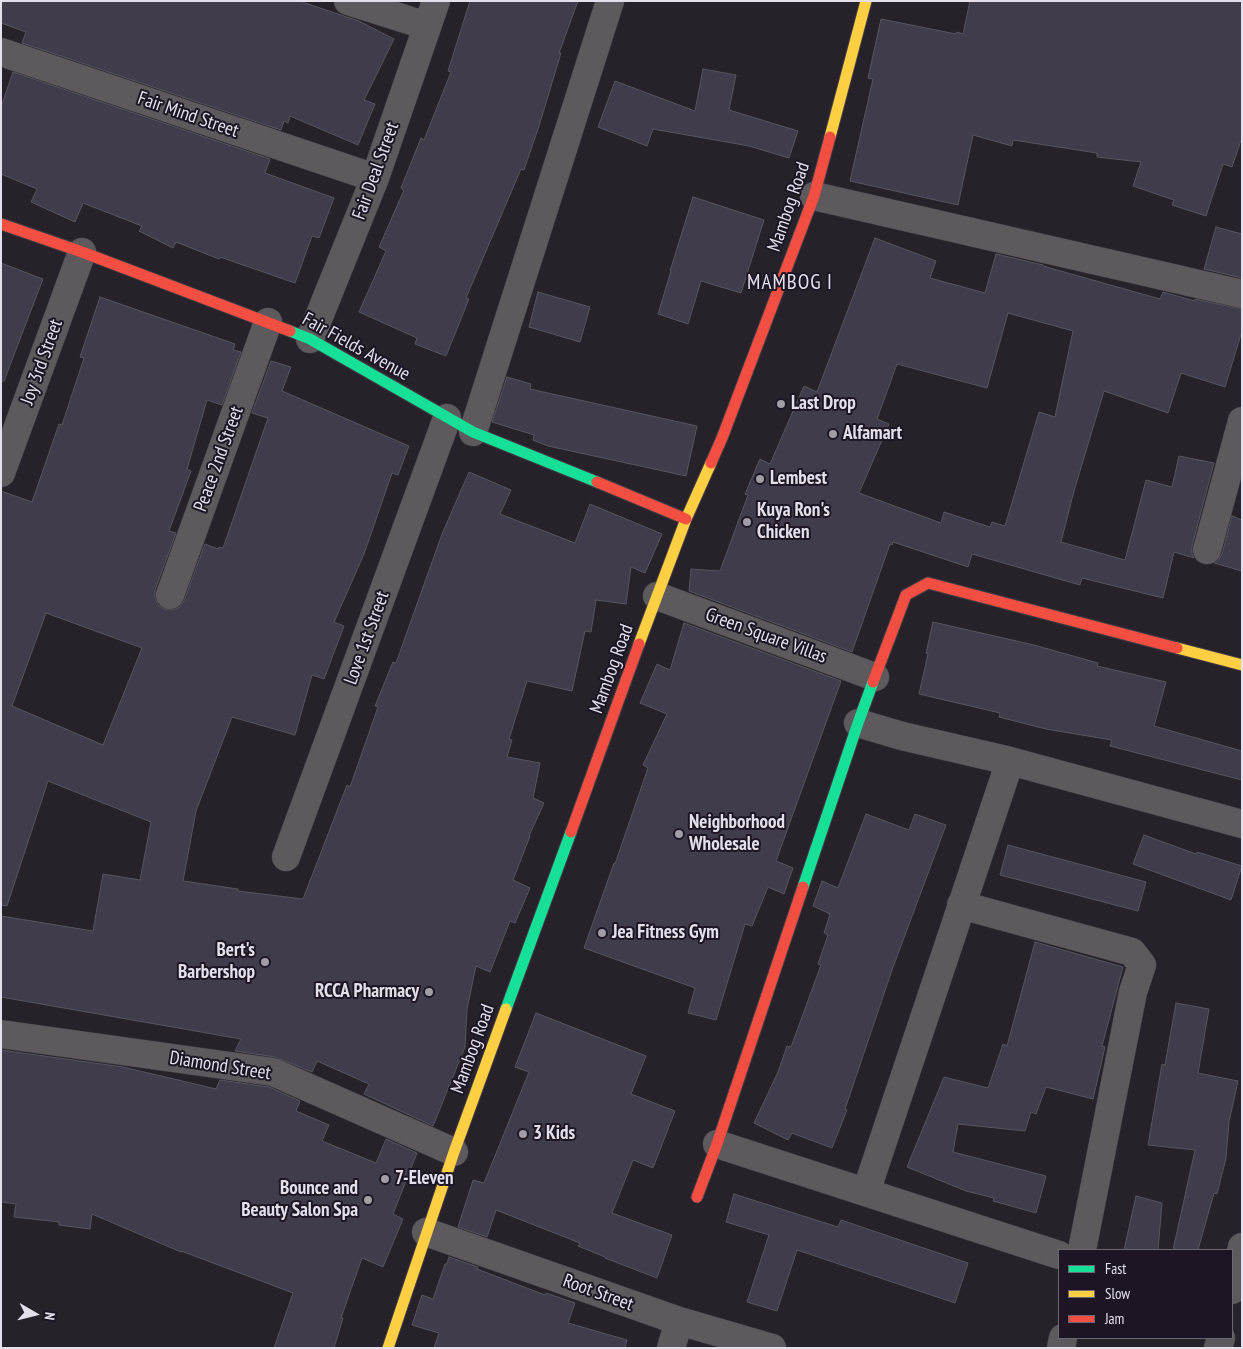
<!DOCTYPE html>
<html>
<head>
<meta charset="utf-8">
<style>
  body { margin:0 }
  #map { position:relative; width:1243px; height:1349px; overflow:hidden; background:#27222a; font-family:"PT Sans Narrow",sans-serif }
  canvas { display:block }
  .frame { position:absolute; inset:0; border:2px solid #e4dfea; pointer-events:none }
  .legend { position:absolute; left:1058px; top:1249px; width:175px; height:90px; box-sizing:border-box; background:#1d1524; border:1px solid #6d6673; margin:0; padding:6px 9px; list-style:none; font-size:15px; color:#e4dfea }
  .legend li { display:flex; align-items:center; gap:10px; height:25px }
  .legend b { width:25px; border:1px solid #6d6673 }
  .north { position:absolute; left:10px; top:1289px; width:50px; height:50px; -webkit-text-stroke:4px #1d1524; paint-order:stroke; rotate:98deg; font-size:14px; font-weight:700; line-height:20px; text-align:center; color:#e4dfea }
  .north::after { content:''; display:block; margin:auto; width:18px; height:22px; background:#e4dfea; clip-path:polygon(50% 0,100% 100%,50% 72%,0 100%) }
</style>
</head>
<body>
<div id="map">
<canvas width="1243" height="1349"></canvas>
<div class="frame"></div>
<ul class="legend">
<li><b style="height:6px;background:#16e098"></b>Fast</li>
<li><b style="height:6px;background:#ffcf43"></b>Slow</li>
<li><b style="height:6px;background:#f24e42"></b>Jam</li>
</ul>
<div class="north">N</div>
</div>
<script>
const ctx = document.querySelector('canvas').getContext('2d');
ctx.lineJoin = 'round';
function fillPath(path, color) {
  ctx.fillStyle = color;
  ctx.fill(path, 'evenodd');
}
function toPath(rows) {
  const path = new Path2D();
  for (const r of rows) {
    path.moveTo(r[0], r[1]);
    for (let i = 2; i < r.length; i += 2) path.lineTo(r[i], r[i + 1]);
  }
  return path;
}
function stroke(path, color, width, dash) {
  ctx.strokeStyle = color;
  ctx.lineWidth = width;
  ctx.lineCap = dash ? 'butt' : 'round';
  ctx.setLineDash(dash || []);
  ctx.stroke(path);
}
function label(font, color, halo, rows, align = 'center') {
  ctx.font = font + ' "PT Sans Narrow",sans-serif';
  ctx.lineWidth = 4;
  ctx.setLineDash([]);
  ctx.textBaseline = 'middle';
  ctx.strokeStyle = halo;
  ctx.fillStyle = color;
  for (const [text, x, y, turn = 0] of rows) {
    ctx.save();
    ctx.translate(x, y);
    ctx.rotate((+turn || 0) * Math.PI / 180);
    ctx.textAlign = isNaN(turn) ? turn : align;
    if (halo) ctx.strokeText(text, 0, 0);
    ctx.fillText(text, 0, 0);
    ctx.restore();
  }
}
const building = toPath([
  [1,1,299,1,359,21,394,39,364,100,375,104,358,145,290,116,288,123,284,121,281,130,22,43,26,32,1,23,1,1],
  [470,1,578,1,559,53,561,53,539,126,524,170,521,169,466,298,469,299,446,356,415,344,417,338,359,312,386,251,379,247,404,190,401,188,421,138,424,140,451,72,448,71,470,1],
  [970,1,1242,1,1242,137,1232,167,1223,164,1206,216,1172,205,1174,200,1133,186,1141,162,1097,157,1097,153,1013,140,1012,146,973,135,958,205,850,181,873,79,868,78,881,19,956,34,957,32,963,34,970,1],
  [703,69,736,75,729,110,798,131,789,158,749,146,653,129,647,146,598,127,615,81,695,111,703,69],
  [13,72,270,159,265,173,334,198,319,238,312,236,295,283,220,257,219,259,176,242,173,248,139,231,142,226,83,203,75,222,31,202,37,189,1,174,1,107,13,72],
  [693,197,764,220,741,293,701,281,688,324,658,314,671,271,670,271,693,197],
  [1216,227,1242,234,1242,278,1204,269,1216,227],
  [875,238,936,261,930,278,985,293,996,254,1043,265,1043,266,1160,299,1163,292,1195,301,1195,299,1242,309,1242,331,1225,387,1181,373,1168,413,1104,391,1074,491,1061,542,1125,560,1146,480,1172,487,1179,456,1214,463,1192,546,1192,554,1194,558,1174,552,1163,598,1082,578,1080,585,972,554,968,567,893,542,892,545,890,544,852,652,689,591,691,569,720,571,748,495,745,494,760,459,770,464,804,386,817,392,875,238],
  [1008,313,1073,331,1055,417,1039,412,1005,526,992,522,990,527,944,512,941,523,859,493,889,424,877,419,897,364,987,388,1008,313],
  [1,263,43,279,4,381,1,381,1,263],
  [538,292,590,307,580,342,529,327,538,292],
  [100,297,235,344,233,350,241,352,222,405,207,400,187,469,191,471,169,531,176,533,155,590,155,598,158,605,164,609,173,610,180,607,184,601,205,544,218,549,219,547,223,548,268,418,252,413,271,361,291,367,282,391,409,446,398,475,392,473,364,554,334,622,344,626,324,679,312,675,295,735,232,717,196,811,183,881,238,889,238,891,303,899,347,785,350,787,378,707,375,706,393,662,396,663,442,534,469,472,511,490,500,514,575,543,590,504,662,534,645,573,631,567,626,604,596,600,591,632,585,631,572,691,527,681,509,739,512,740,507,757,540,763,533,798,544,803,529,836,530,836,513,880,530,888,515,923,510,921,490,972,476,966,467,1009,465,1047,433,1126,364,1094,369,1084,317,1061,312,1072,275,1057,235,1051,241,1039,1,997,1,916,93,931,103,874,140,880,151,822,48,781,7,906,1,905,1,491,32,502,59,424,62,425,84,358,80,357,100,297],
  [46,613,142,648,103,745,12,706,46,613],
  [507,377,531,384,530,389,697,426,686,476,548,446,533,440,534,435,492,422,507,377],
  [1232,516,1242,520,1242,571,1214,563,1218,561,1222,554,1232,516],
  [933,622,1034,645,1098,663,1097,666,1166,682,1154,726,1242,751,1242,780,1110,746,1112,740,1046,729,999,717,1000,713,919,694,928,654,926,653,933,622],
  [684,623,841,681,776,861,793,868,784,894,768,887,752,926,745,924,716,1020,688,1013,695,988,584,948,614,863,615,864,648,768,643,765,667,714,640,703,657,664,670,670,684,623],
  [866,814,909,830,915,814,946,825,892,970,845,1109,847,1110,832,1148,792,1133,788,1140,754,1123,778,1072,787,1046,791,1047,821,965,818,964,828,935,824,933,830,914,813,906,822,881,838,888,866,814],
  [1144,835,1196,854,1197,852,1242,866,1231,900,1133,864,1144,835],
  [1008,845,1146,882,1138,911,1000,875,1008,845],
  [1035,942,1123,967,1102,1046,1105,1047,1093,1099,1046,1087,1036,1114,1031,1112,1025,1131,958,1124,953,1152,1046,1176,1036,1213,993,1201,994,1198,966,1191,907,1167,944,1077,988,1088,1003,1044,1007,1046,1035,942],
  [1176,1003,1209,1009,1198,1073,1238,1081,1229,1122,1226,1158,1217,1194,1214,1193,1198,1250,1173,1250,1195,1150,1148,1145,1162,1064,1165,1065,1176,1003],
  [536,1013,646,1056,631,1094,675,1111,653,1168,633,1160,612,1213,672,1235,657,1278,605,1258,605,1257,578,1246,580,1243,496,1210,487,1237,458,1227,473,1180,484,1183,529,1072,515,1067,536,1013],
  [1,1050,123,1067,216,1089,220,1080,269,1087,300,1101,296,1111,329,1125,322,1141,376,1163,386,1139,417,1153,393,1214,403,1219,383,1267,362,1258,341,1318,343,1318,334,1348,274,1348,293,1293,181,1251,181,1252,92,1214,90,1229,59,1225,59,1222,14,1217,16,1204,1,1202,1,1050],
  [734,1194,838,1227,841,1220,968,1263,955,1303,797,1250,777,1311,747,1302,769,1235,726,1222,734,1194],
  [1136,1196,1162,1203,1158,1250,1124,1250,1136,1196],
  [449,1257,478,1267,477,1269,545,1295,546,1293,575,1303,568,1323,627,1340,625,1348,434,1348,439,1333,412,1325,422,1295,433,1299,445,1264,447,1264,449,1257]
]);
const street = toPath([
  [348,1,427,26],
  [1,52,375,178],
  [814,196,1242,294],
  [310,339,375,178,436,1],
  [473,432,610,1],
  [1,473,82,252],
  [1207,550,1242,421],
  [170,595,268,322],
  [657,596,875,677],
  [858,723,902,736,1010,761,1242,824],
  [286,857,447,418],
  [961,905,1132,952,1142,965,1133,992,1082,1250],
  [1,1034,273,1072,454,1152],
  [717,1144,1059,1255],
  [866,1192,1010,761],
  [426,1232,679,1321,772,1348],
  [1232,1290,1242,1247],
  [671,1348,679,1321],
  [1061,1348,1063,1338],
  [1218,1348,1221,1338]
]);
const fast = toPath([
  [290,331,310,339,473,432,597,482],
  [803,887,858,723,873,682],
  [506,1009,571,832]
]);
const slow = toPath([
  [830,137,866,1],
  [639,644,686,519,711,463],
  [1177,648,1242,665],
  [388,1348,454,1152,506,1009]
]);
const jam = toPath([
  [1,224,82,252,290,331],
  [711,463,722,438,814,196,830,137],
  [597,482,686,519],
  [873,682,906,595,928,583,1177,648],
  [571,832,639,644],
  [697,1197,717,1144,803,887]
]);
const markers = [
  [781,404,5,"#a29da7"],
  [833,434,5,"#a29da7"],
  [760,479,5,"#a29da7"],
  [747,522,5,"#a29da7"],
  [679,834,5,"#a29da7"],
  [602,933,5,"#a29da7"],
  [265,962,5,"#a29da7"],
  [429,992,5,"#a29da7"],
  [523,1134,5,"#a29da7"],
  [385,1179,5,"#a29da7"],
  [368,1200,5,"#a29da7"]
];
const streetNames = [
  ["Fair Mind Street",188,115,19],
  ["Fair Deal Street",376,171,-70],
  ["Mambog Road",789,207,-71],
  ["Fair Fields Avenue",356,347,29],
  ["Joy 3rd Street",42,362,-70],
  ["Peace 2nd Street",219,459,-70],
  ["Green Square Villas",766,636,20],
  ["Love 1st Street",367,638,-70],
  ["Mambog Road",612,669,-70],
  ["Mambog Road",473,1049,-70],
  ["Diamond Street",220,1066,9],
  ["Root Street",598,1293,20]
];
const poiNames = [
  ["Last Drop",791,404],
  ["Alfamart",843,434],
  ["Lembest",770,479],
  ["Kuya Ron's",757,511],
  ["Chicken",757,533],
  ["Neighborhood",689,823],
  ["Wholesale",689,845],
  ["Jea Fitness Gym",612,933],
  ["Bert's",255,951,"right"],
  ["Barbershop",255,973,"right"],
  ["RCCA Pharmacy",419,992,"right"],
  ["3 Kids",533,1134],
  ["7-Eleven",395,1179],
  ["Bounce and",358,1189,"right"],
  ["Beauty Salon Spa",358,1211,"right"]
];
const quarterNames = [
  ["MAMBOG I",790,283]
];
fillPath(building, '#413c4c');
stroke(building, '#57555d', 1);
stroke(street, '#413d44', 29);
stroke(fast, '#413d44', 13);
stroke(slow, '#413d44', 13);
stroke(jam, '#413d44', 13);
stroke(street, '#5d595d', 28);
stroke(fast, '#16e098', 11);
stroke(slow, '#ffcf43', 11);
stroke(jam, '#f24e42', 11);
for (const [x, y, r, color] of markers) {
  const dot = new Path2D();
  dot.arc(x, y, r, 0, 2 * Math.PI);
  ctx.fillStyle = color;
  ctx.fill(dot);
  stroke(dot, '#1d1524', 2);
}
label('19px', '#e4dfea', '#1d1524', streetNames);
label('bold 19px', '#e4dfea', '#1d1524', poiNames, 'left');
ctx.letterSpacing = '1px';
label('21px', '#e4dfea', '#1d1524', quarterNames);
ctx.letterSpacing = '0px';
</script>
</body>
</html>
